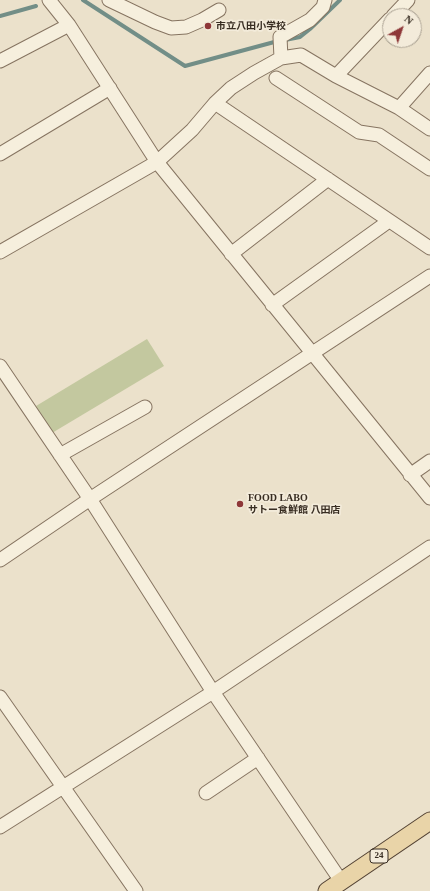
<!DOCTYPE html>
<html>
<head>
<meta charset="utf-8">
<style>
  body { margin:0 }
  #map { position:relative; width:430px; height:891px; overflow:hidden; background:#ebe1cb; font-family:"Times New Roman",serif }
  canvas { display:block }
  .north { position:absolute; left:382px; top:8px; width:40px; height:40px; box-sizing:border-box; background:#f3ebda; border:1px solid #a89f90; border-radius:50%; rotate:40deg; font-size:11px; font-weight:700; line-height:16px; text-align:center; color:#382d22 }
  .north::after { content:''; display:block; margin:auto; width:14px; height:18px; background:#8e3738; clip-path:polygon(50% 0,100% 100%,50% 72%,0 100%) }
</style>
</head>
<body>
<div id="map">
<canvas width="430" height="891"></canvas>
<div class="north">N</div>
</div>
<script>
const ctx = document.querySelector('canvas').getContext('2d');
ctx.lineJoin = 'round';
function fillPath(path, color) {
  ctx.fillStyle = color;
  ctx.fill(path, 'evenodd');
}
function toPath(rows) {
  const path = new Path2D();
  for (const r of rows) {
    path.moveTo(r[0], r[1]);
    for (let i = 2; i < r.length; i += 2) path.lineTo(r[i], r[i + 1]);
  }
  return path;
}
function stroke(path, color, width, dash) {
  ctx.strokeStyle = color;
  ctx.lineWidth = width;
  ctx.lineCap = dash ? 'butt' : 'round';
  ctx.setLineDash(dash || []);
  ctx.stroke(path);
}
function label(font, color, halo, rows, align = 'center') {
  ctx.font = font + ' "Times New Roman","Noto Sans JP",serif';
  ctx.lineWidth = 3.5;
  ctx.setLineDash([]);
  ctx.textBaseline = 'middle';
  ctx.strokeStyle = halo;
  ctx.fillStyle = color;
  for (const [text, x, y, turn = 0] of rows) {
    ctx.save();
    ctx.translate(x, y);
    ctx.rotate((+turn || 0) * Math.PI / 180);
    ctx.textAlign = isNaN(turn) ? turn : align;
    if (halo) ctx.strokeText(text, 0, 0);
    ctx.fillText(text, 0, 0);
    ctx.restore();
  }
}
const green = toPath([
  [147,339,164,366,52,433,36,406]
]);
const stream = toPath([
  [83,0,185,66,278,41],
  [0,16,36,6],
  [285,40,300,37,310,29,340,0]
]);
const minor = toPath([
  [49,0,69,25,157,162,430,498],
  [109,0,155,22,171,28,186,27,202,20,219,10],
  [393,16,408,0],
  [281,58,280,37,310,20,323,7,325,0],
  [0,61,69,25],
  [336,76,390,19],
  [276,78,359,132,379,135,430,169],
  [215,103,430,248],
  [399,108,430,73],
  [0,154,110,88],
  [0,252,157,162,192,130,215,103,231,88,254,73,281,58,301,55,336,76,399,108,430,129],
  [231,254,328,179],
  [272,305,389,221],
  [0,366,90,499,213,692,341,881],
  [60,455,145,407],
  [410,475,430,461],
  [0,560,90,499,430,276],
  [0,697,136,891],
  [206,793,258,758],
  [0,827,213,692,430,547]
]);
const major = toPath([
  [327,891,430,821]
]);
const markers = [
  [208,26,4,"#8e3738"],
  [240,504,4,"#8e3738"]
];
const shields = [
  [379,856,18]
];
const shieldNames = [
  ["24",379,856]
];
const poiNames = [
  ["市立八田小学校",216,26],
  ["FOOD LABO",248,498],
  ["サトー食鮮館 八田店",248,510]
];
fillPath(green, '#c3c89f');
stroke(stream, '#728e87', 4);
stroke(minor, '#867461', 15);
stroke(major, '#544334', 19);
stroke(minor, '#f6efdd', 13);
stroke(major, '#e9d4a8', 17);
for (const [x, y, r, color] of markers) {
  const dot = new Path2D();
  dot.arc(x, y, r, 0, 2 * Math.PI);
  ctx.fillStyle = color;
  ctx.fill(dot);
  stroke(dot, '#f3ebda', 1.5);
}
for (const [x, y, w] of shields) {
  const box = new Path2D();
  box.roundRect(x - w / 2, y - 7, w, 14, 3);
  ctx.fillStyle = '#f3ebda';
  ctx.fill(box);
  stroke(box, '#382d22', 1);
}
label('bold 9px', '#382d22', null, shieldNames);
label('bold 10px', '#382d22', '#f3ebda', poiNames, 'left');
</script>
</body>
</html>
